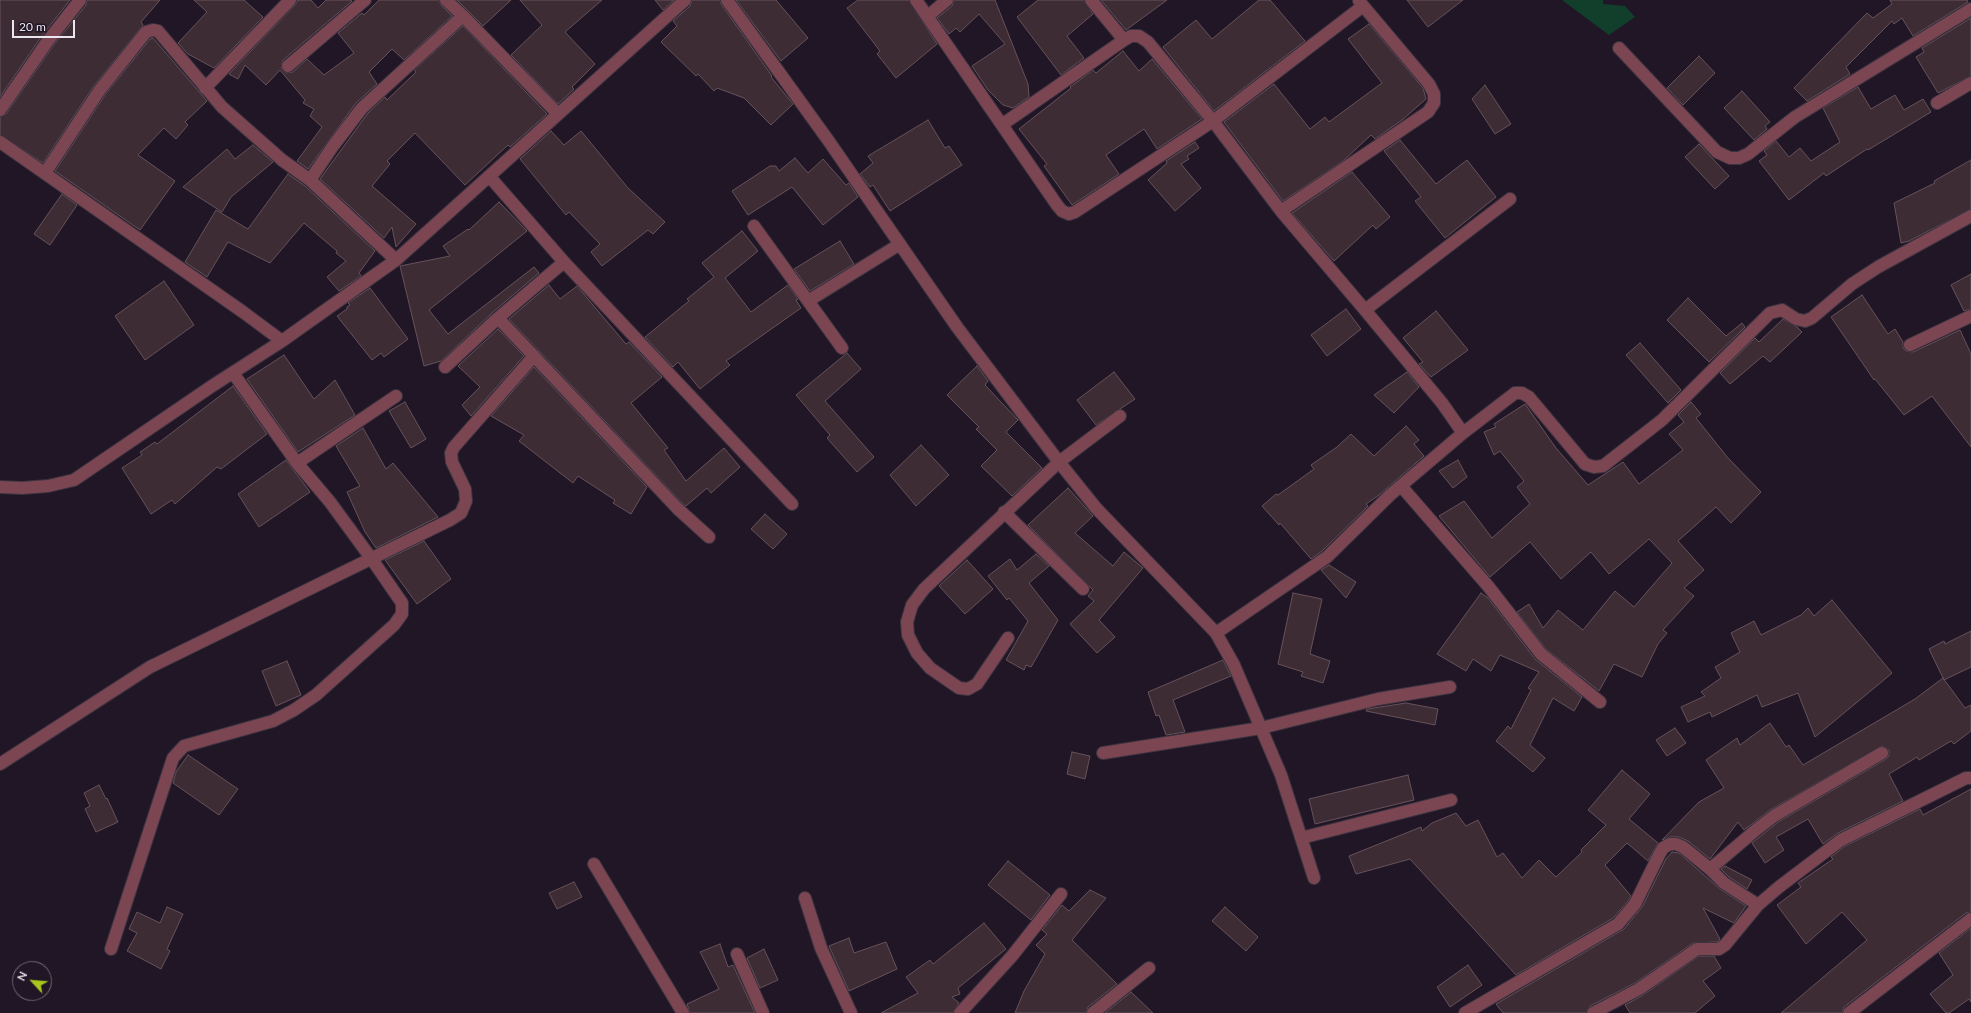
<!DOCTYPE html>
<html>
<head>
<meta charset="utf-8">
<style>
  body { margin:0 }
  #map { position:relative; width:1971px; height:1013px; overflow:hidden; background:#201625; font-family:Lato,sans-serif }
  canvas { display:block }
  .north { position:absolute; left:12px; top:961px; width:40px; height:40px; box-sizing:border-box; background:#201625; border:1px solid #716976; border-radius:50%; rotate:296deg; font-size:11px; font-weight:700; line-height:16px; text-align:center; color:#ebe5ef }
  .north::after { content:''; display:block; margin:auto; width:14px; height:18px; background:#a8c71d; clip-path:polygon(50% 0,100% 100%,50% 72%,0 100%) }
  .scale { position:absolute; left:12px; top:20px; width:63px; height:18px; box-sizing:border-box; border:2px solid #ebe5ef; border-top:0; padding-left:5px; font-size:12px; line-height:14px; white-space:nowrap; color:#ebe5ef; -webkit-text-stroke:3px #201625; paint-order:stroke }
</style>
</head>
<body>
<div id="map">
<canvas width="1971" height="1013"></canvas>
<div class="north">N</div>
<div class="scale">20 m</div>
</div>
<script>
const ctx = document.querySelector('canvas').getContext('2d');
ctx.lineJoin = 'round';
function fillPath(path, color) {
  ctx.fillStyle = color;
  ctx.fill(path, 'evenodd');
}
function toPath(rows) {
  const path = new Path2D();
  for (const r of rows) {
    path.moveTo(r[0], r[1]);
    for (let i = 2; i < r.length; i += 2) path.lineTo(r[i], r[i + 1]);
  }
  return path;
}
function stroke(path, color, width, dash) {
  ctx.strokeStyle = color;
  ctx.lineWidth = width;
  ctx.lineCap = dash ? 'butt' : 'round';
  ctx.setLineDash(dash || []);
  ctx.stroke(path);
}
const green = toPath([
  [1562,0,1603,0,1603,4,1625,6,1635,17,1609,35]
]);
const building = toPath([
  [0,0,70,0,41,37,0,97,0,0],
  [87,0,160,0,141,22,143,25,93,87,43,163,0,135,0,117,6,114,53,46,86,5,87,0],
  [194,0,244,0,263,17,214,68,188,54,178,43,207,12,194,0],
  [298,0,311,0,318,8,326,0,350,0,352,1,283,60,281,68,286,73,293,72,307,59,324,75,354,53,338,33,362,13,364,15,379,0,439,0,441,5,452,16,404,60,392,49,369,72,377,84,356,103,308,169,297,161,322,127,310,116,314,109,303,103,305,100,280,70,266,85,245,65,238,79,229,74,295,5,298,0],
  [457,0,511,0,483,26,457,0],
  [520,0,602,0,565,32,595,64,572,87,574,89,558,104,511,55,542,25,520,0],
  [655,0,674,0,663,10,655,0],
  [692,0,720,0,721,4,772,76,771,77,793,104,771,125,744,98,717,88,714,91,698,74,696,76,661,42,677,26,673,21,690,6,692,0],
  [736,0,776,0,808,38,781,61,736,0],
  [858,0,909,0,937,44,896,78,877,54,880,51,847,8,858,0],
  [954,0,995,0,1028,84,1029,97,1013,108,1003,105,988,90,972,66,1005,44,979,14,960,32,956,28,949,34,937,18,952,6,954,0],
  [1038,0,1084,0,1093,14,1067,36,1084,58,1061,75,1017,17,1038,0],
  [1101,0,1167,0,1126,30,1101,0],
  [1259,0,1270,0,1305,41,1214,111,1163,47,1196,20,1212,39,1259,0],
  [1407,0,1463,0,1428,27,1407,0],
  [1890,0,1967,0,1968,2,1913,36,1902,18,1894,24,1892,21,1846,67,1850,74,1807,101,1794,88,1867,13,1873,18,1892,4,1890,0],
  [1971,18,1971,76,1938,93,1916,57,1924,52,1922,48,1971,18],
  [1369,24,1423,88,1426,99,1402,120,1375,139,1371,135,1343,161,1283,201,1224,122,1274,84,1310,129,1325,117,1329,122,1382,83,1348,39,1369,24],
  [463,26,547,114,510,147,508,145,465,185,415,133,387,161,390,164,372,186,416,224,396,247,392,227,384,238,320,179,368,113,385,97,387,100,416,72,414,70,463,26],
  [153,38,207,101,185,122,188,125,176,139,164,128,138,155,175,181,140,230,55,171,105,95,150,39,153,38],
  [1123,51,1139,71,1152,59,1202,119,1157,149,1144,129,1106,155,1119,174,1072,205,1044,166,1047,164,1019,129,1071,88,1070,87,1093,70,1096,73,1123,51],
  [1699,56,1715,73,1683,105,1667,88,1699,56],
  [1485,85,1511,124,1495,134,1472,99,1485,85],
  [1858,87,1871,109,1895,95,1904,110,1923,99,1931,112,1868,150,1867,149,1826,176,1824,173,1789,200,1759,161,1767,155,1764,151,1776,141,1789,157,1800,148,1811,161,1840,142,1823,108,1858,87],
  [1742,91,1770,122,1765,126,1767,129,1754,140,1724,108,1742,91],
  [928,120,945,148,949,146,962,165,890,211,873,185,870,187,860,174,873,163,868,156,928,120],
  [551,131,564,145,581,131,628,188,665,222,653,234,648,230,602,266,591,252,600,244,569,212,566,215,520,159,551,131],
  [1400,140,1436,184,1467,160,1496,197,1445,238,1415,201,1421,197,1384,151,1400,140],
  [1195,142,1199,148,1187,156,1189,159,1181,164,1201,188,1175,211,1148,180,1167,163,1166,161,1195,142],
  [1699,144,1729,176,1715,189,1685,157,1699,144],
  [253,145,273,162,231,197,222,212,183,187,227,149,235,159,253,145],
  [795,158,808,173,823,159,846,185,849,183,858,197,823,225,792,187,748,215,732,191,770,166,776,166,779,171,795,158],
  [1971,160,1971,209,1909,241,1901,243,1894,203,1935,183,1934,181,1971,160],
  [1352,172,1390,217,1376,229,1373,225,1334,261,1292,213,1352,172],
  [288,174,305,186,375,251,359,273,361,276,339,291,327,277,346,261,336,253,337,251,304,223,270,263,228,242,207,277,185,262,216,210,248,229,288,174],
  [62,194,77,205,50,245,34,234,62,194],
  [499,202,527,231,429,310,448,334,534,267,539,273,493,312,441,361,424,366,400,266,450,256,443,246,468,229,469,230,499,202],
  [742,231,758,251,725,278,751,312,788,285,798,299,796,300,801,308,726,361,730,365,700,389,678,362,673,367,645,337,689,301,687,299,714,277,702,263,742,231],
  [840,241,854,264,810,291,794,269,840,241],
  [1971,274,1971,309,1964,311,1951,285,1971,274],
  [164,281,194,325,145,360,115,316,164,281],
  [549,285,560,299,577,286,626,344,629,342,662,377,631,403,668,448,664,450,686,481,724,448,740,467,711,493,707,488,686,506,683,504,509,319,549,285],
  [370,288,408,339,384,357,381,353,372,360,337,316,347,309,347,307,350,305,348,303,370,288],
  [1862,295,1888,334,1895,329,1903,342,1903,348,1906,351,1913,352,1960,330,1971,354,1971,447,1932,396,1904,415,1875,379,1874,380,1831,317,1862,295],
  [1688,298,1726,336,1742,323,1745,327,1709,362,1667,320,1688,298],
  [1346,309,1361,329,1327,356,1311,335,1346,309],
  [1436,311,1468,350,1431,377,1419,364,1423,362,1403,338,1436,311],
  [1783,319,1797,327,1802,332,1770,362,1763,356,1730,384,1720,373,1755,338,1759,342,1783,319],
  [498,329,524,356,471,416,462,405,480,387,458,366,498,329],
  [1640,343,1681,390,1668,403,1626,355,1640,343],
  [847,353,861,369,825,401,874,457,857,472,827,438,830,435,796,395,847,353],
  [284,355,314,399,335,380,355,415,298,452,247,379,284,355],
  [977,366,988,381,985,385,1018,420,1006,432,1042,468,1012,496,981,466,997,450,976,429,979,427,947,395,977,366],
  [534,367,647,487,631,514,613,503,615,500,578,476,573,483,519,441,524,435,491,416,534,367],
  [1114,372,1135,399,1096,425,1077,400,1114,372],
  [1407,372,1419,387,1394,413,1374,395,1407,372],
  [233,386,267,434,221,469,217,467,175,504,172,500,151,514,122,468,142,455,140,452,155,442,157,444,233,386],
  [405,402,426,439,411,448,389,411,405,402],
  [1691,402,1701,414,1696,418,1728,458,1761,492,1731,523,1716,507,1678,541,1704,570,1684,588,1694,596,1663,630,1667,633,1658,644,1642,677,1614,664,1599,691,1546,649,1517,612,1529,604,1543,628,1558,610,1583,630,1615,591,1634,607,1672,563,1649,539,1609,574,1591,552,1561,579,1530,542,1490,577,1439,516,1464,501,1492,538,1530,504,1517,487,1524,481,1500,451,1494,455,1484,432,1496,427,1494,424,1525,404,1556,448,1588,485,1623,462,1639,484,1683,450,1669,434,1684,422,1678,415,1691,402],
  [1406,426,1419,440,1414,444,1424,456,1379,495,1366,504,1368,506,1322,551,1311,559,1280,523,1279,525,1262,506,1276,494,1278,495,1314,469,1311,465,1337,447,1351,434,1374,456,1406,426],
  [363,428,386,469,393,463,438,517,376,548,365,532,347,492,360,486,336,446,363,428],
  [921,445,949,475,916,506,890,475,921,445],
  [286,460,310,492,259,527,238,494,286,460],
  [1458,460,1467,477,1453,488,1439,471,1458,460],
  [1068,488,1093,516,1075,533,1113,566,1124,552,1143,568,1099,620,1115,637,1097,653,1070,624,1094,601,1088,596,1093,590,1028,525,1068,488],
  [765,514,787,534,773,549,751,529,765,514],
  [424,541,451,579,417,604,385,560,424,541],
  [1036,554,1049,566,1029,583,1058,620,1031,667,1026,665,1024,670,1006,660,1028,621,1009,598,1007,600,988,576,1010,559,1017,570,1036,554],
  [967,560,993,589,965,614,939,586,967,560],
  [1329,565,1356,582,1346,598,1321,570,1329,565],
  [1293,593,1322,599,1310,654,1330,661,1323,683,1301,676,1303,672,1278,664,1293,593],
  [1481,593,1488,598,1535,659,1582,697,1574,711,1553,698,1530,745,1545,758,1533,772,1496,741,1508,726,1511,729,1531,690,1528,688,1539,672,1500,655,1491,671,1473,659,1466,671,1437,654,1481,593],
  [1832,600,1892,673,1879,684,1815,737,1798,693,1762,707,1757,695,1712,717,1710,712,1688,722,1681,707,1705,696,1701,692,1721,678,1715,667,1740,652,1731,633,1754,621,1761,635,1801,615,1808,608,1814,616,1832,600],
  [1971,631,1971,667,1944,680,1929,649,1944,641,1945,644,1971,631],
  [1223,660,1231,676,1173,700,1185,732,1166,735,1159,715,1156,716,1148,692,1223,660],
  [287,661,301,695,276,706,262,671,287,661],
  [1943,678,1965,708,1971,705,1971,731,1954,744,1951,741,1919,760,1917,757,1889,774,1903,801,1838,833,1823,844,1808,819,1776,837,1784,850,1765,863,1752,843,1778,822,1886,759,1889,756,1889,750,1882,746,1770,810,1744,830,1738,822,1710,859,1688,841,1679,837,1670,837,1662,840,1699,802,1724,788,1706,760,1737,738,1740,745,1770,723,1786,747,1789,745,1803,765,1915,699,1943,678],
  [1406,703,1438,709,1435,725,1366,711,1367,709,1406,703],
  [1675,728,1686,743,1667,756,1656,740,1675,728],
  [1072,752,1090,756,1085,779,1067,774,1072,752],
  [188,755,238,789,219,815,173,783,176,772,188,755],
  [1622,770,1650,794,1629,819,1658,843,1648,861,1627,843,1605,865,1631,896,1629,900,1613,918,1516,975,1410,859,1356,874,1349,856,1421,827,1422,831,1432,823,1456,813,1466,826,1478,820,1497,857,1503,853,1522,878,1539,860,1556,877,1582,852,1581,850,1606,825,1588,810,1622,770],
  [1408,775,1414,800,1315,824,1309,799,1408,775],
  [99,785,106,799,107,798,118,822,96,832,85,809,90,806,84,793,99,785],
  [1971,789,1971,912,1966,913,1844,1007,1842,1013,1781,1013,1867,940,1842,912,1806,944,1777,905,1801,887,1798,883,1833,859,1831,857,1845,846,1920,809,1923,815,1971,789],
  [1672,852,1679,853,1720,889,1746,906,1734,923,1703,908,1720,939,1717,942,1693,943,1635,983,1590,1006,1586,1013,1503,1013,1496,1004,1624,929,1642,907,1666,859,1672,852],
  [1008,861,1050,895,1031,920,988,885,1008,861],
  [1725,866,1752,880,1747,889,1729,877,1721,869,1725,866],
  [574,882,582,897,557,909,549,893,574,882],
  [1090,890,1106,898,1072,940,1117,984,1088,1007,1086,1013,1015,1013,1024,991,1045,954,1036,945,1047,934,1042,930,1062,905,1069,911,1090,890],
  [167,907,183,914,167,949,170,951,161,969,127,951,137,933,129,929,137,912,160,923,167,907],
  [1225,907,1258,937,1246,951,1212,921,1225,907],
  [984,923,1006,949,958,988,960,994,952,997,959,1003,953,1013,881,1013,918,993,906,977,930,960,933,964,984,923],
  [1971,928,1971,1002,1969,999,1949,1013,1946,1013,1930,994,1953,975,1939,953,1971,928],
  [849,938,854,953,886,942,897,969,849,991,829,946,849,938],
  [720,944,728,967,733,965,755,1013,690,1013,687,1004,719,989,700,952,720,944],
  [764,949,778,980,760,988,747,958,764,949],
  [1699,956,1714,956,1721,968,1703,981,1715,996,1695,1013,1630,1013,1625,1005,1643,995,1699,956],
  [1468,965,1482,985,1450,1007,1437,987,1468,965],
  [1131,992,1153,1013,1105,1013,1131,992]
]);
const street = toPath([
  [446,0,463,16,558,114],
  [727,0,828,140,957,327,1059,462,1096,508,1216,633,1234,665,1281,775,1314,878],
  [916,0,1057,205,1062,211,1069,214,1075,212,1213,121,1363,6],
  [1091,0,1124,40],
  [928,16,947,0],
  [1619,48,1717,152,1730,158,1739,158,1748,154,1795,117,1971,9],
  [288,66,365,0],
  [205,88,290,0],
  [1937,103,1971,83],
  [0,110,47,42,80,0],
  [1003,124,1124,40,1131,36,1139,36,1148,42,1213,121,1281,211,1365,310,1442,403,1463,433],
  [0,142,243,312,282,341],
  [45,173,99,91,146,32,153,30,158,31,222,107,282,160,310,180,396,260],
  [489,176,564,262,792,504],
  [310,180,333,146,362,108,463,16],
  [1281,211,1428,112,1434,103,1434,94,1429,84,1359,1],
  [754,226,842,348],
  [808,301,900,244],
  [1365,310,1510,199],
  [498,318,678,509,709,537],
  [1910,345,1971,316],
  [445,367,498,318,564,262],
  [297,463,396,396],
  [1401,486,1488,586,1541,654,1600,702],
  [0,487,22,488,48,486,74,480,212,386,282,341,396,260,685,0],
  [1004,512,1083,589],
  [1216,633,1327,557,1390,495,1463,433,1515,393,1522,393,1529,397,1585,464,1594,467,1603,466,1662,420,1770,313,1782,310,1796,319,1805,321,1812,318,1852,284,1878,267,1971,216],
  [1008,638,977,684,968,689,959,688,930,668,917,653,908,635,907,622,912,605,924,589,1059,462,1120,416],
  [1103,753,1261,728,1378,699,1450,687],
  [0,764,150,667,450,520,461,513,466,501,465,489,452,462,451,453,454,447,534,356],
  [1301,838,1451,800],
  [594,864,683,1013],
  [1710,869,1757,829,1774,816,1882,753],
  [805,898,821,948,851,1013],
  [111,949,173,758,184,746,273,721,294,710,316,695,394,625,402,614,402,603,371,558,330,502,297,463,233,373],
  [737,954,763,1013],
  [960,1013,1012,956,1061,894],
  [1093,1013,1149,968],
  [1465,1013,1618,924,1635,904,1659,855,1663,848,1670,844,1676,844,1683,847,1710,869,1724,883,1758,905],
  [1593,1013,1639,989,1697,949,1719,949,1725,945,1758,905,1779,887,1841,840,1966,778,1971,778],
  [1849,1013,1971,919]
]);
fillPath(green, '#113f2b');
fillPath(building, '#3e2c35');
stroke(building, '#66525b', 1);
stroke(street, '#3c3341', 14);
stroke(street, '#7b4651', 12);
</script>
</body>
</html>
